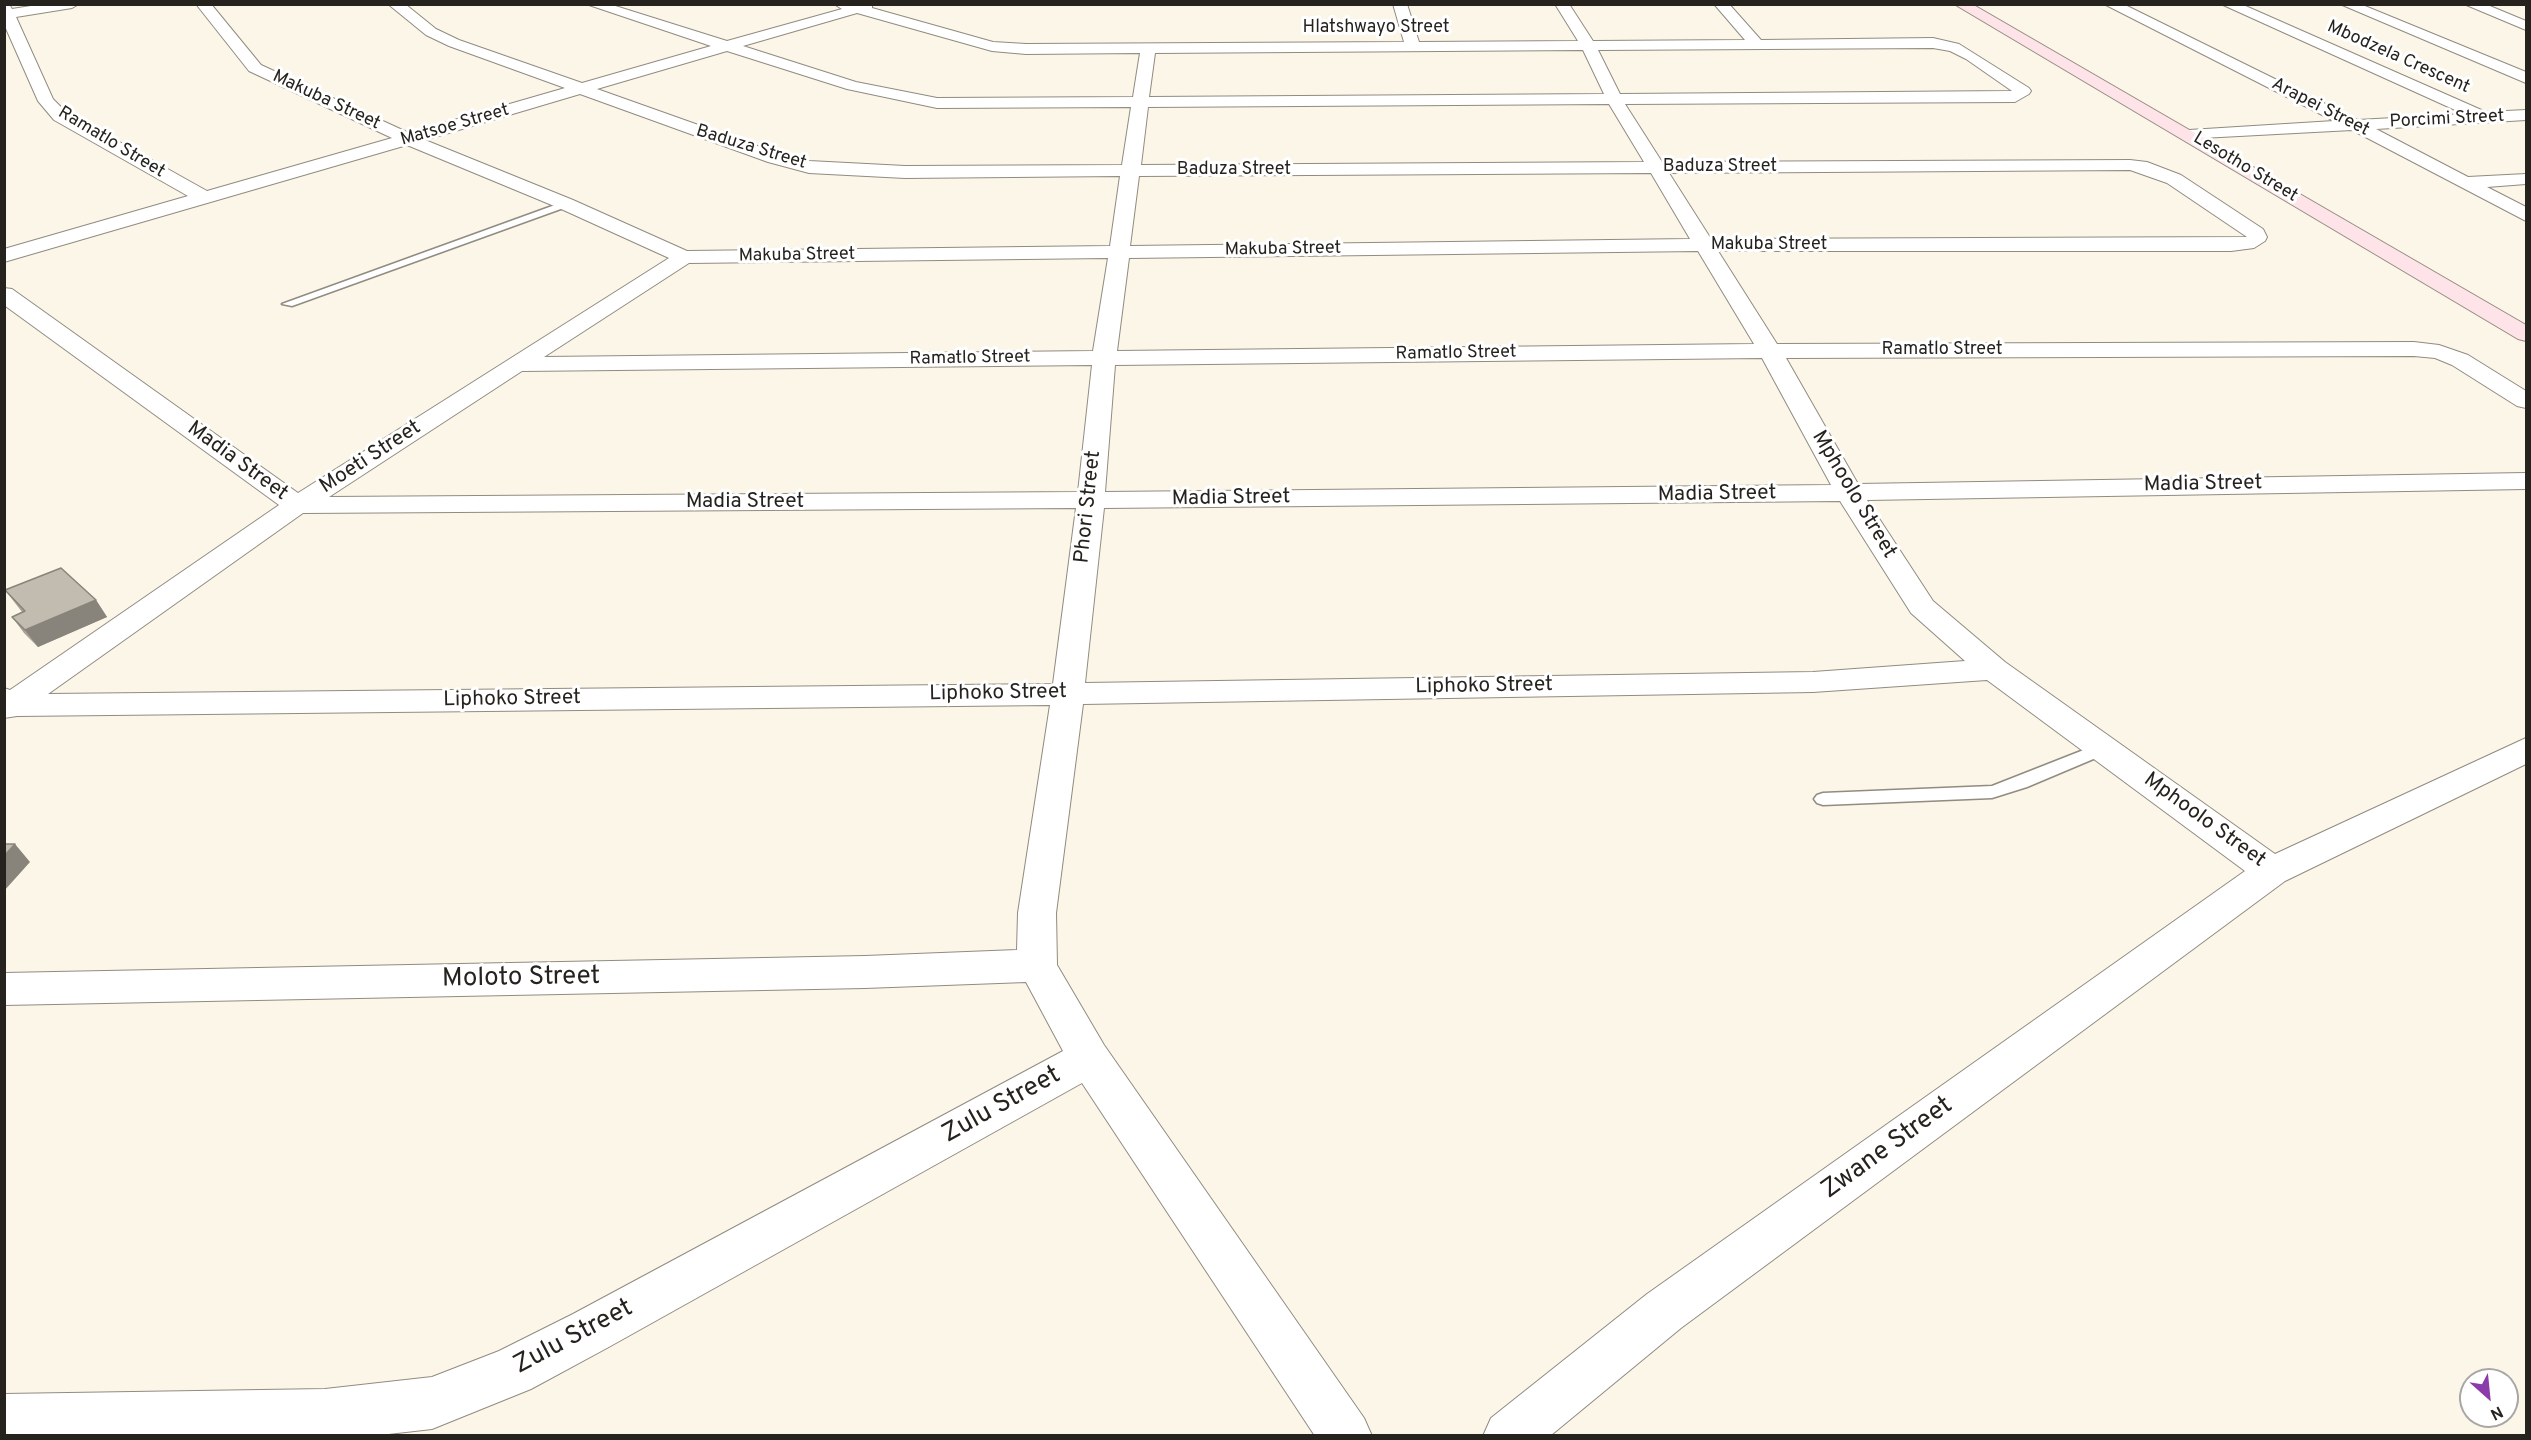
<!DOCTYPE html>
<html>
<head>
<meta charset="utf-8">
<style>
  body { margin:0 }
  #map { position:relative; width:2531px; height:1440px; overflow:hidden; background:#fcf6e9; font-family:Overpass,sans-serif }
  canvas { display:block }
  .frame { position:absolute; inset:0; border:6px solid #26231f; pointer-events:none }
  .north { position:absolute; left:2459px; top:1368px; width:60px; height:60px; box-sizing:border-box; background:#fff; border:2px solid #a8a7a5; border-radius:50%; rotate:153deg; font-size:16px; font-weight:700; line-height:24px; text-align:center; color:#26231f }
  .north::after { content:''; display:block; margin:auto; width:21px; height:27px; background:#8c3bab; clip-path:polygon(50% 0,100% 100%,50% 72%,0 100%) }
</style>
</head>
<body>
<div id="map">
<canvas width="2531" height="1440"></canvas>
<div class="frame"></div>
<div class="north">N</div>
</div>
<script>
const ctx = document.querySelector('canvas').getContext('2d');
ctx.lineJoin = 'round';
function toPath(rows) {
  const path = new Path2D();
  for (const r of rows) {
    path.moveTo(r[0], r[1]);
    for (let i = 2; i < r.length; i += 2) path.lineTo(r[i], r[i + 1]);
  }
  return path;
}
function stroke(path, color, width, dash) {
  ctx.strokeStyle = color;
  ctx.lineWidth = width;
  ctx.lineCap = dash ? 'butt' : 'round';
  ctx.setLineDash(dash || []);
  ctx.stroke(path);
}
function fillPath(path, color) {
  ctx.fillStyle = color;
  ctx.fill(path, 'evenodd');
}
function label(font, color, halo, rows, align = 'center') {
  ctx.font = font + ' Overpass,sans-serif';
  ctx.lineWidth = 6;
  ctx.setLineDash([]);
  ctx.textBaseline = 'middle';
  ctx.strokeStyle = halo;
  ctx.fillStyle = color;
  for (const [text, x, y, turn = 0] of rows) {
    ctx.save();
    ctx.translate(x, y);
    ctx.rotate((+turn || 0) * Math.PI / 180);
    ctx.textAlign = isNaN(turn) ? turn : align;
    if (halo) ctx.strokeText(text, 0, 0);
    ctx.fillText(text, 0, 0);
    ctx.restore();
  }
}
const lane = toPath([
  [566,201,571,204,569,206,292,306,282,304,566,201],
  [2104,742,2110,744,2112,748,2110,752,2027,787,1992,798,1823,805,1817,803,1814,799,1817,795,1823,793,1992,786,2104,742]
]);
const street = toPath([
  [4,4,9,4,12,9,43,4,79,4,72,8,16,17,53,99,66,112,207,191,392,138,249,71,196,4,211,4,261,65,409,133,565,88,449,46,426,35,388,4,405,4,436,29,459,40,582,83,711,46,586,4,609,4,727,41,842,9,834,4,872,4,872,8,993,42,1026,44,1404,42,1393,4,1407,4,1419,42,1578,41,1555,4,1569,4,1593,41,1745,40,1714,4,1729,4,1761,40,1933,38,1959,44,2029,88,2031,91,2029,94,2015,102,1625,104,1662,162,2130,160,2147,162,2181,175,2263,229,2267,237,2265,241,2254,248,2231,251,1718,251,1777,344,2414,342,2439,345,2468,355,2526,391,2526,408,2517,406,2452,365,2435,358,2414,356,1786,358,1858,484,2526,473,2526,489,1867,500,1933,601,2005,662,2275,854,2526,738,2526,764,2285,881,1681,1328,1550,1436,1483,1436,1491,1418,1647,1294,2245,871,1987,680,1813,692,1083,704,1056,913,1057,965,1104,1045,1364,1418,1372,1436,1315,1436,1082,1083,607,1348,531,1389,432,1429,371,1436,4,1436,4,1394,325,1389,432,1377,499,1351,573,1314,1063,1051,1026,982,865,988,4,1005,4,973,865,956,1017,950,1018,913,1050,705,17,716,4,718,4,688,10,690,279,505,4,305,4,288,12,289,298,493,669,258,559,208,407,145,4,262,4,249,188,196,54,120,38,101,4,24,4,4],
  [857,13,992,51,1026,54,1140,53,1133,97,937,98,856,82,743,46,857,13],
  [1933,48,1950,51,1966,59,2012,91,1620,94,1598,50,1933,48],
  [1583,50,1604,94,1149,97,1155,53,1583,50],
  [727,51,847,89,937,108,1131,107,1122,165,905,166,809,161,780,154,597,89,727,51],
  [580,94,768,162,809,173,905,178,1120,176,1110,246,687,251,573,200,425,140,580,94],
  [1609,104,1644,162,1141,165,1148,107,1609,104],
  [2130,170,2167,183,2247,237,1711,239,1669,173,2130,170],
  [1651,173,1690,239,1130,246,1139,176,1651,173],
  [1698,251,1754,344,1117,351,1129,258,1698,251],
  [1108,258,1093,351,544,357,689,263,1108,258],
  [1762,358,1831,485,1105,492,1115,365,1762,358],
  [1092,365,1078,492,329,497,522,371,1092,365],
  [1840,501,1911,613,1965,661,1813,672,1085,683,1104,508,1840,501],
  [1076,508,1053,684,48,694,303,513,1076,508],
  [2104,4,2123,4,2358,120,2464,114,2221,4,2241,4,2486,112,2526,110,2526,120,2376,129,2468,177,2526,174,2526,184,2487,187,2526,207,2526,221,2352,130,2183,139,2180,135,2189,130,2334,121,2104,4],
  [2340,4,2360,4,2526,72,2526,83,2340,4],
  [2464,4,2485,4,2526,21,2526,30,2464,4]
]);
const secondary = toPath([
  [1954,4,1972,4,2526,325,2526,341,2518,339,1954,4]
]);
const wall = toPath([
  [5,590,96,600,107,617,38,647,24,633,12,617,22,612]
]);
const shadedWall = toPath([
  [96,600,107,617,38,647,25,630],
  [15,844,30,862,4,891,4,856]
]);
const building = toPath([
  [61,568,96,600,25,630,12,617,25,611,5,590,61,568],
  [4,844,15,844,4,856,4,844]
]);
const farStreetnames = [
  ["Hlatshwayo Street",1376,28],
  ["Mbodzela Crescent",2398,58,24],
  ["Makuba Street",326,101,25],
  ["Arapei Street",2320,108,27],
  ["Porcimi Street",2447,120,-3],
  ["Matsoe Street",455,126,-16],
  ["Ramatlo Street",111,143,31],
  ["Baduza Street",751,148,17],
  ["Baduza Street",1720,167],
  ["Lesotho Street",2245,168,31],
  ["Baduza Street",1234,170],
  ["Makuba Street",1769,245],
  ["Makuba Street",1283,250,-1],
  ["Makuba Street",797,256,-1],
  ["Ramatlo Street",1942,350],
  ["Ramatlo Street",1456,354,-1],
  ["Ramatlo Street",970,359,-1]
];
const streetNames = [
  ["Moeti Street",371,458,-33],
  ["Madia Street",237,462,36],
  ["Madia Street",2203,485,-1],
  ["Madia Street",1717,495,-1],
  ["Mphoolo Street",1853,495,59],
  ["Madia Street",1231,499,-1],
  ["Madia Street",745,503],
  ["Phori Street",1089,507,-84],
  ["Liphoko Street",1484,687,-1],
  ["Liphoko Street",998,694,-1],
  ["Liphoko Street",512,700,-1],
  ["Mphoolo Street",2204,821,36]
];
const nearStreetnames = [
  ["Moloto Street",521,979,-1],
  ["Zulu Street",1002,1106,-29],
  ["Zwane Street",1888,1149,-36],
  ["Zulu Street",574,1338,-28]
];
stroke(lane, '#918b80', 3);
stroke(street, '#918b80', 2);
stroke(secondary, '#918b80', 2);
fillPath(lane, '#fff');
fillPath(street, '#fff');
fillPath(secondary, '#fee3e8');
fillPath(wall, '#a7a297');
fillPath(shadedWall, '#88847b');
fillPath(building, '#c2bcb0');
stroke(building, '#88847b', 1.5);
label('18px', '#26231f', '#fff', farStreetnames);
label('21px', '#26231f', '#fff', streetNames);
label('26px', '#26231f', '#fff', nearStreetnames);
</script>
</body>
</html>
